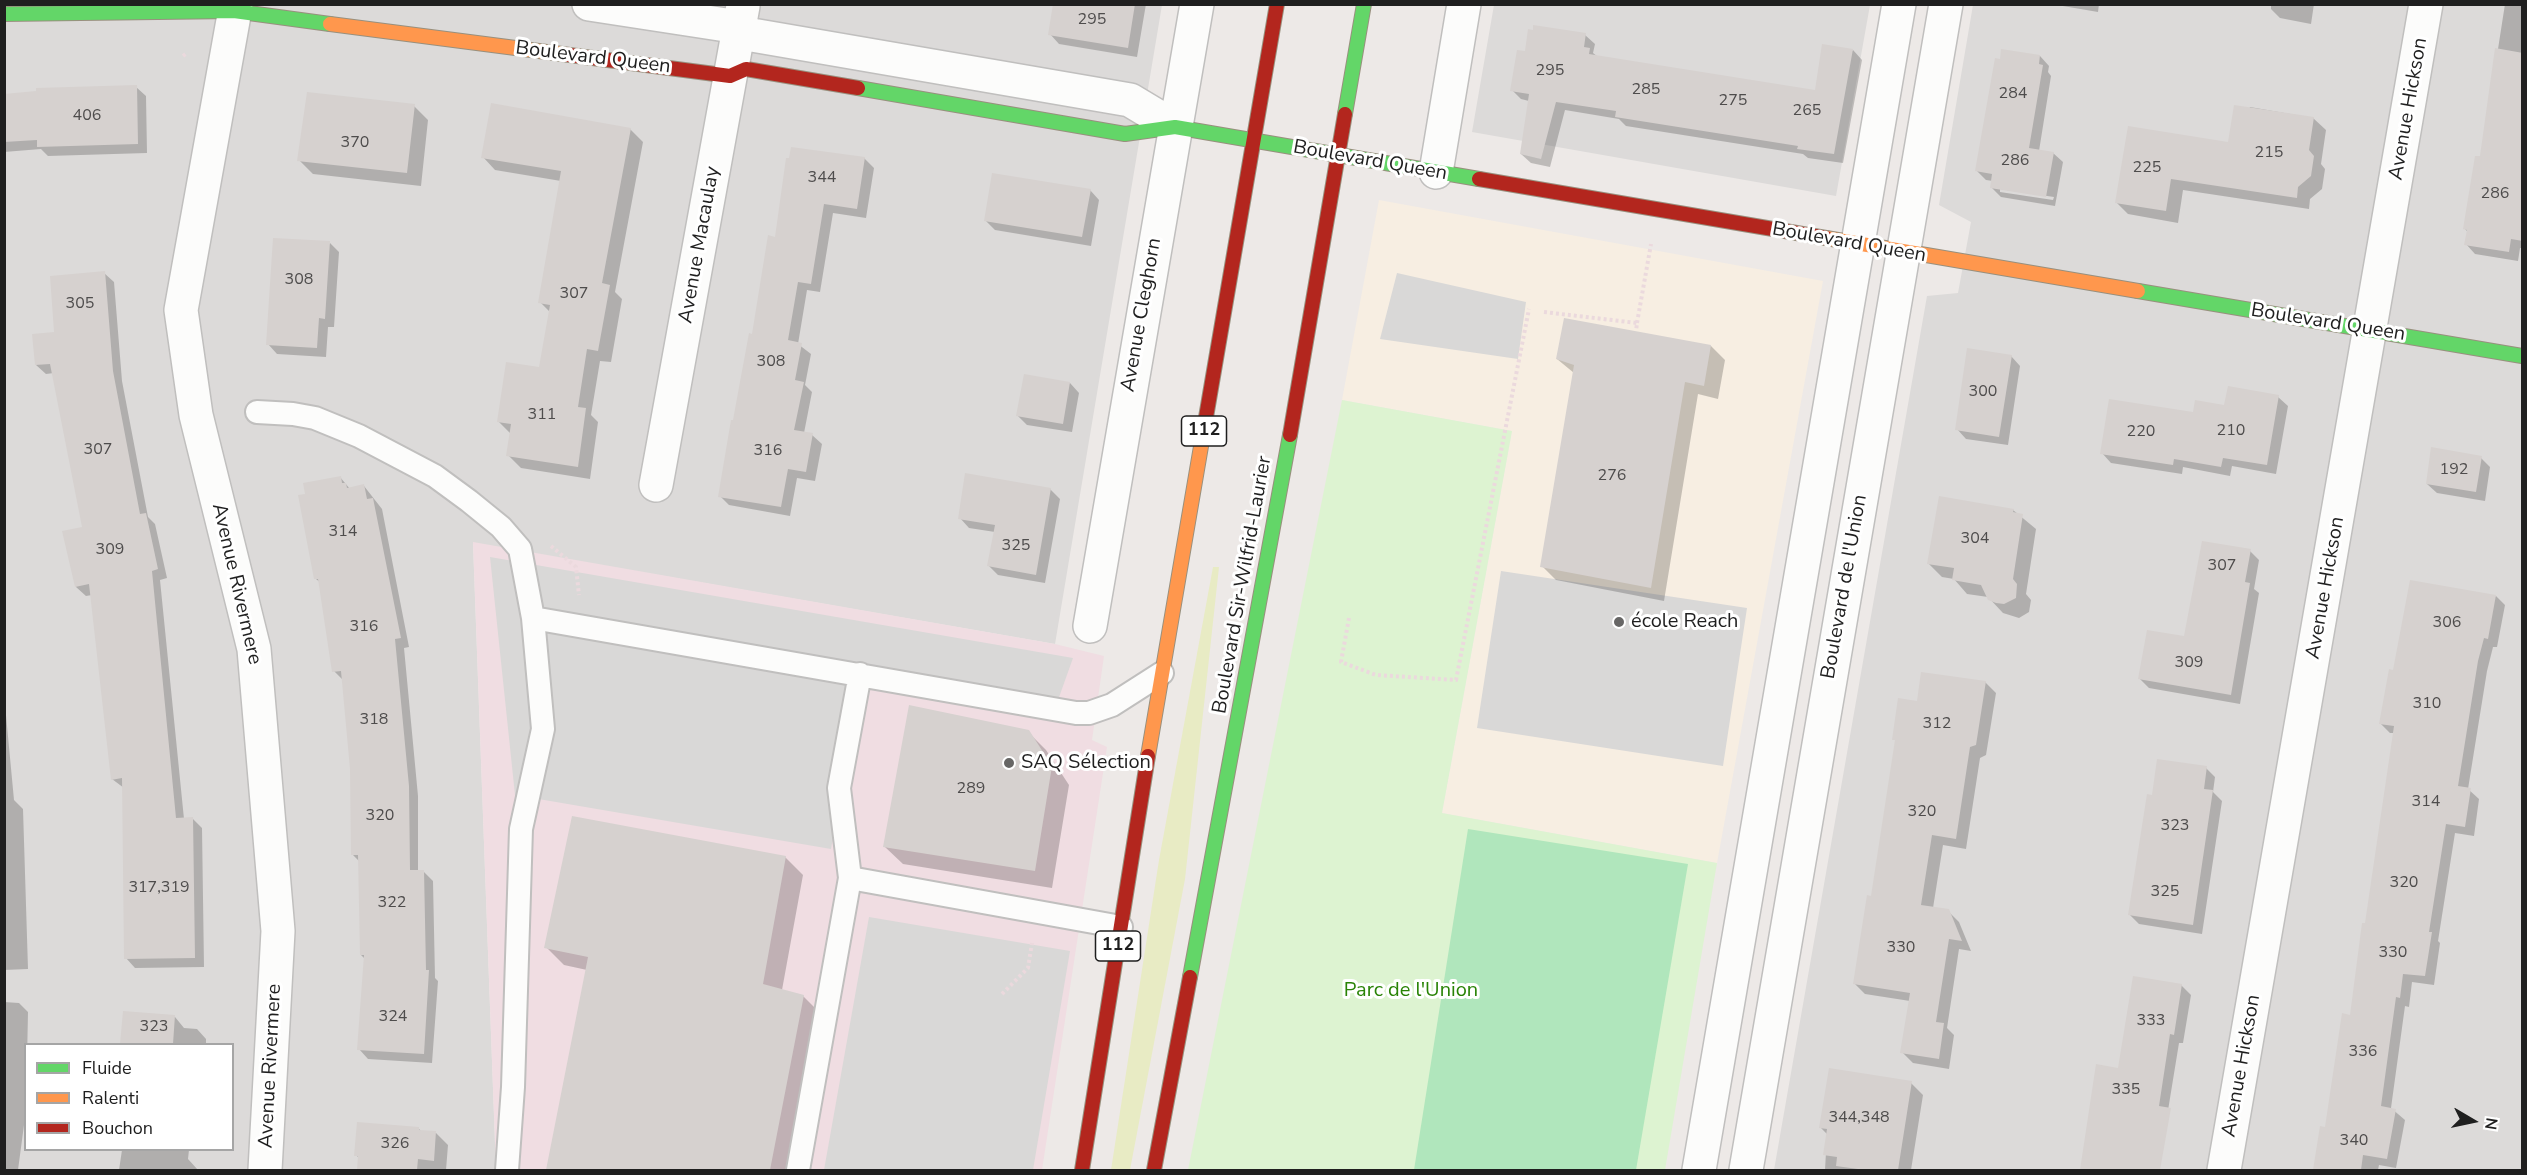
<!DOCTYPE html>
<html>
<head>
<meta charset="utf-8">
<style>
  body { margin:0 }
  #map { position:relative; width:2527px; height:1175px; overflow:hidden; background:#ede9e7; font-family:"Nunito Sans",sans-serif }
  canvas { display:block }
  .frame { position:absolute; inset:0; border:6px solid #1f1f1f; pointer-events:none }
  .legend { position:absolute; left:24px; top:1043px; width:210px; height:108px; box-sizing:border-box; background:#fff; border:2px solid #a5a5a5; margin:0; padding:8px 10px; list-style:none; font-size:18px; color:#1f1f1f }
  .legend li { display:flex; align-items:center; gap:12px; height:30px }
  .legend b { width:30px; border:2px solid #a5a5a5 }
  .north { position:absolute; left:2443px; top:1091px; width:60px; height:60px; -webkit-text-stroke:4px #fff; paint-order:stroke; rotate:99deg; font-size:16px; font-weight:700; line-height:24px; text-align:center; color:#1f1f1f }
  .north::after { content:''; display:block; margin:auto; width:21px; height:27px; background:#1f1f1f; clip-path:polygon(50% 0,100% 100%,50% 72%,0 100%) }
</style>
</head>
<body>
<div id="map">
<canvas width="2527" height="1175"></canvas>
<div class="frame"></div>
<ul class="legend">
<li><b style="height:8px;background:#63d668"></b>Fluide</li>
<li><b style="height:8px;background:#ff974d"></b>Ralenti</li>
<li><b style="height:8px;background:#b3261e"></b>Bouchon</li>
</ul>
<div class="north">N</div>
</div>
<script>
const ctx = document.querySelector('canvas').getContext('2d');
ctx.lineJoin = 'round';
function fillPath(path, color) {
  ctx.fillStyle = color;
  ctx.fill(path, 'evenodd');
}
function toPath(rows) {
  const path = new Path2D();
  for (const r of rows) {
    path.moveTo(r[0], r[1]);
    for (let i = 2; i < r.length; i += 2) path.lineTo(r[i], r[i + 1]);
  }
  return path;
}
function stroke(path, color, width, dash) {
  ctx.strokeStyle = color;
  ctx.lineWidth = width;
  ctx.lineCap = dash ? 'butt' : 'round';
  ctx.setLineDash(dash || []);
  ctx.stroke(path);
}
function label(font, color, halo, rows, align = 'center') {
  ctx.font = font + ' "Nunito Sans",sans-serif';
  ctx.lineWidth = 6;
  ctx.setLineDash([]);
  ctx.textBaseline = 'middle';
  ctx.strokeStyle = halo;
  ctx.fillStyle = color;
  for (const [text, x, y, turn = 0] of rows) {
    ctx.save();
    ctx.translate(x, y);
    ctx.rotate((+turn || 0) * Math.PI / 180);
    ctx.textAlign = isNaN(turn) ? turn : align;
    if (halo) ctx.strokeText(text, 0, 0);
    ctx.fillText(text, 0, 0);
    ctx.restore();
  }
}
const residential = toPath([
  [5,5,1162,5,1055,644,473,543,496,1170,5,1170],
  [26,1044,232,1044,232,1150,26,1150],
  [1494,5,1870,5,1836,196,1472,132],
  [1973,5,2522,5,2522,1170,1774,1170,1927,296,1958,293,1971,222,1939,205]
]);
const commercial = toPath([
  [473,542,1055,644,1104,656,1092,740,1107,747,1042,1170,496,1170]
]);
const education = toPath([
  [1379,200,1823,281,1717,863,1442,813,1512,431,1342,400]
]);
const grass = toPath([
  [1213,567,1219,567,1185,879,1130,1170,1111,1170,1159,860]
]);
const park = toPath([
  [1342,400,1512,431,1442,813,1717,863,1665,1170,1188,1170]
]);
const pitch = toPath([
  [1468,829,1688,864,1636,1170,1414,1170]
]);
const parking = toPath([
  [1397,273,1526,302,1518,359,1380,339],
  [490,557,1073,658,1052,717,861,684,831,849,515,795],
  [1501,571,1747,608,1723,766,1477,728],
  [869,917,1070,951,1033,1170,824,1170]
]);
const shadow = toPath([
  [1055,4,1146,4,1137,57,1059,44,1050,34],
  [2051,4,2099,4,2098,12],
  [2271,4,2314,4,2311,24,2280,18,2271,9],
  [2505,4,2522,4,2522,248,2520,248,2518,261,2475,254,2466,244,2468,232,2465,229,2481,158],
  [1585,35,1595,44,1593,53,1598,57,1816,92,1853,50,1862,60,1843,163,1808,158,1803,154,1626,126,1619,119,1565,110,1550,167,1531,163,1521,154,1529,101,1521,99,1512,90,1526,53],
  [2040,56,2049,66,2048,72,2051,76,2039,151,2053,153,2063,162,2055,206,2001,197,1992,188,1993,181,1986,180,1977,171,2001,61],
  [2000,189,2054,197,2053,200,2000,192],
  [136,87,146,96,147,153,48,156,41,149,4,152,4,95],
  [414,106,428,120,421,186,313,174,299,160],
  [2250,107,2313,118,2326,130,2321,164,2325,169,2322,189,2310,199,2309,209,2183,190,2178,223,2128,214,2116,202,2229,144],
  [630,129,643,142,615,292,622,299,611,362,600,361,591,415,598,422,590,479,521,468,508,455,511,434,498,421,540,368,550,312,540,302,561,181,495,170,483,157],
  [864,158,874,168,866,218,833,213,820,292,807,290,798,344,811,354,805,385,812,392,804,433,812,435,822,444,815,481,797,478,790,516,729,505,720,496,776,238],
  [1090,190,1099,200,1091,246,995,230,986,221],
  [330,243,339,252,334,327,328,327,326,357,277,354,268,344],
  [104,273,114,282,122,381,148,517,155,524,167,578,160,580,184,819,193,819,202,828,204,967,135,968,126,958,124,788,112,779,92,595,86,596,76,587,84,528,54,373,46,374,36,365,56,334],
  [1711,346,1725,360,1718,399,1698,394,1664,601,1556,580,1542,566,1574,373,1557,359],
  [2011,356,2020,366,2008,445,1966,439,1957,429],
  [1070,383,1079,393,1072,432,1027,425,1017,415],
  [2278,397,2288,406,2276,474,2232,466,2230,476,2183,467,2182,474,2111,463,2102,453,2194,414],
  [2481,458,2490,467,2485,501,2437,493,2427,484],
  [340,477,350,489,364,486,382,509,409,647,404,648,418,796,418,872,423,871,433,881,435,978,438,981,432,1063,368,1059,359,1049,365,959,361,955,359,861,353,855,352,769,344,681,334,671,321,583,316,579,307,495],
  [1050,489,1060,499,1045,583,998,575,989,566,995,532,969,528,960,518],
  [2013,510,2036,529,2026,594,2031,600,2029,612,2019,618,2003,613,1988,597,1967,594,1954,579,1942,577,1928,563],
  [2250,551,2259,560,2254,589,2259,593,2240,704,2149,688,2140,679,2185,638],
  [2496,596,2505,605,2497,647,2493,647,2487,671,2468,789,2479,799,2474,836,2455,833,2438,941,2440,943,2434,985,2412,982,2409,1007,2405,1006,2391,1108,2405,1120,2396,1168,2379,1165,2378,1170,2318,1170,2315,1168,2327,1129,2351,1016,2366,925,2395,733,2390,733,2380,723,2394,672],
  [1985,682,1996,693,1986,755,1980,758,1966,849,1943,845,1933,908,1948,911,1959,922,1971,951,1959,949,1947,1028,1954,1035,1949,1069,1913,1063,1902,1052,1910,1001,1865,994,1855,984,1872,898,1897,742,1894,739,1918,703],
  [4,694,14,800,23,809,28,969,4,970],
  [1028,732,1046,750,1069,785,1052,888,903,864,885,847],
  [2206,768,2215,777,2213,792,2222,801,2202,934,2139,924,2130,915,2154,797],
  [785,857,803,875,782,990,803,996,821,1014,790,1170,548,1170,587,970,564,965,546,947],
  [2181,985,2191,995,2183,1043,2179,1043,2163,1141,2155,1140,2150,1170,2081,1170,2097,1065,2119,1069],
  [4,1002,19,1003,28,1012,26,1110,18,1170,4,1170],
  [124,1012,175,1017,184,1028,197,1029,206,1039,206,1044,121,1044],
  [1911,1083,1923,1095,1911,1170,1825,1170,1827,1134,1821,1128],
  [418,1128,422,1132,436,1133,448,1145,446,1170,359,1170,360,1159,356,1155],
  [122,1150,189,1150,188,1159,198,1170,119,1170]
]);
const building = toPath([
  [1053,4,1135,4,1128,48,1048,35],
  [1533,25,1586,33,1584,47,1590,48,1589,54,1815,90,1822,44,1853,49,1834,154,1797,149,1798,146,1615,117,1616,111,1556,102,1541,159,1520,154,1529,94,1510,91,1517,50,1525,51,1528,29,1533,30],
  [2495,48,2523,53,2523,241,2511,239,2509,252,2464,245,2467,230,2463,229,2475,156,2480,156],
  [2001,49,2040,55,2039,64,2043,65,2029,148,2054,152,2046,197,1990,188,1992,174,1975,171,1995,58,2000,59],
  [137,85,138,144,37,147,37,140,4,142,4,94,36,91,36,88],
  [307,92,415,104,407,173,297,161],
  [491,103,631,128,602,283,610,285,598,351,587,349,578,407,586,408,578,467,506,456,511,424,497,422,506,362,539,367,550,305,538,303,561,171,481,158],
  [2234,105,2314,117,2309,150,2314,156,2311,176,2298,187,2297,198,2171,179,2166,211,2115,203,2128,126,2228,142],
  [791,147,865,157,857,209,824,204,811,284,798,282,788,340,802,343,795,380,804,382,794,430,813,433,806,472,788,469,781,507,718,497,731,420,733,420,749,333,752,334,768,235,775,237,786,158,789,158],
  [992,173,1091,189,1082,237,984,221],
  [273,238,330,241,325,319,319,318,317,348,266,345],
  [105,271,113,371,140,514,146,513,158,569,152,571,176,818,193,817,195,958,124,959,122,778,111,780,89,584,75,587,62,531,82,527,50,364,35,365,32,334,54,332,50,276],
  [1564,318,1711,345,1704,386,1685,382,1651,588,1540,567,1574,365,1556,359],
  [1967,348,2012,355,1999,437,1955,430],
  [1024,374,1070,382,1063,424,1016,416],
  [2228,386,2279,395,2267,465,2223,458,2221,467,2174,459,2173,465,2100,454,2109,399,2193,412,2195,400,2224,405],
  [2431,447,2482,456,2476,492,2426,484],
  [965,473,1051,488,1036,575,987,566,995,525,958,519],
  [341,476,342,483,346,483,347,488,364,484,367,499,373,498,401,638,395,639,409,786,410,870,424,870,426,970,429,970,424,1054,357,1050,364,955,360,955,358,855,351,855,350,769,341,671,332,672,318,579,314,579,298,495,305,494,303,483],
  [1939,496,2014,509,2013,512,2023,514,2013,579,2017,584,2016,598,2004,604,1996,603,1988,600,1981,585,1952,580,1954,568,1927,564],
  [2202,541,2251,549,2245,582,2250,583,2231,695,2138,679,2147,630,2184,636],
  [2410,580,2496,595,2488,639,2484,638,2478,661,2458,786,2471,788,2465,827,2446,824,2429,932,2432,932,2425,976,2403,974,2400,998,2396,997,2381,1106,2396,1109,2387,1159,2363,1155,2361,1170,2313,1170,2320,1126,2325,1127,2342,1013,2350,1015,2362,923,2365,923,2394,726,2379,724,2389,669,2393,670],
  [1921,672,1986,681,1976,745,1970,747,1956,839,1932,835,1921,905,1949,909,1962,941,1949,939,1936,1022,1944,1023,1939,1059,1900,1053,1910,993,1853,984,1867,895,1871,896,1895,740,1892,740,1898,698,1917,701],
  [909,705,1029,730,1052,766,1035,871,883,847],
  [2157,759,2207,766,2204,789,2213,790,2193,925,2128,915,2147,794,2152,795],
  [572,816,786,856,763,984,804,995,770,1170,546,1170,588,957,544,948],
  [2133,976,2182,984,2174,1035,2170,1034,2159,1106,2171,1108,2160,1170,2080,1170,2096,1064,2118,1068],
  [123,1011,175,1015,173,1044,120,1044],
  [1829,1068,1912,1081,1898,1170,1865,1170,1836,1166,1837,1157,1823,1155,1827,1129,1819,1128],
  [357,1122,419,1127,419,1130,436,1131,434,1161,418,1159,417,1170,357,1170,358,1156,354,1156]
]);
const path = toPath([
  [183,56,187,53],
  [1544,312,1637,323,1636,331],
  [1637,323,1651,244],
  [551,546,576,567,579,595],
  [1349,618,1341,662,1376,675,1456,680,1529,309],
  [1002,994,1028,968,1032,943]
]);
const lane = toPath([
  [257,412,293,414,315,418,359,436,435,476,469,501,501,527,520,549,533,618],
  [850,878,1121,927],
  [507,1170,513,1087,521,829,543,729,533,618,1076,713,1089,713,1112,705,1162,673],
  [798,1170,850,878,839,788,860,674]
]);
const street = toPath([
  [236,4,181,310,196,415,254,649,278,931,265,1170],
  [589,4,739,27,752,35,1130,100,1175,127],
  [1436,172,1464,4],
  [656,485,743,6],
  [1090,626,1197,4],
  [1699,1170,1899,4],
  [1746,1170,1946,4],
  [2224,1170,2426,4]
]);
const fast = toPath([
  [4,14,234,11,330,24],
  [858,88,1125,134,1175,127,1479,179],
  [1345,114,1364,4],
  [2138,291,2522,356],
  [1190,977,1290,435]
]);
const slow = toPath([
  [330,24,562,54],
  [1826,238,2138,291],
  [1148,756,1205,423]
]);
const jam = toPath([
  [562,54,730,76,746,69,858,88],
  [1479,179,1826,238],
  [1205,423,1277,4],
  [1290,435,1345,114],
  [1082,1170,1148,756],
  [1154,1170,1190,977]
]);
const markers = [
  [1619,622,6,"#676665"],
  [1009,763,6,"#676665"]
];
const numberNames = [
  ["295",1092,20],
  ["295",1550,71],
  ["285",1646,90],
  ["284",2013,94],
  ["275",1733,101],
  ["265",1807,111],
  ["406",87,116],
  ["370",355,143],
  ["215",2269,153],
  ["286",2015,161],
  ["225",2147,168],
  ["344",822,178],
  ["286",2495,194],
  ["308",299,280],
  ["307",574,294],
  ["305",80,304],
  ["308",771,362],
  ["300",1983,392],
  ["311",542,415],
  ["210",2231,431],
  ["220",2141,432],
  ["307",98,450],
  ["316",768,451],
  ["192",2454,470],
  ["276",1612,476],
  ["314",343,532],
  ["304",1975,539],
  ["325",1016,546],
  ["309",110,550],
  ["307",2222,566],
  ["306",2447,623],
  ["316",364,627],
  ["309",2189,663],
  ["310",2427,704],
  ["318",374,720],
  ["312",1937,724],
  ["289",971,789],
  ["314",2426,802],
  ["320",1922,812],
  ["320",380,816],
  ["323",2175,826],
  ["320",2404,883],
  ["317,319",159,888],
  ["325",2165,892],
  ["322",392,903],
  ["330",1901,948],
  ["330",2393,953],
  ["324",393,1017],
  ["333",2151,1021],
  ["323",154,1027],
  ["336",2363,1052],
  ["335",2126,1090],
  ["344,348",1859,1118],
  ["340",2354,1141],
  ["326",395,1144]
];
const shields = [
  [1204,431,45],
  [1118,946,45]
];
const shieldNames = [
  ["112",1204,431],
  ["112",1118,946]
];
const streetNames = [
  ["Boulevard Queen",593,58,7],
  ["Avenue Hickson",2409,109,-80],
  ["Boulevard Queen",1370,161,10],
  ["Boulevard Queen",1849,243,10],
  ["Avenue Macaulay",700,245,-80],
  ["Avenue Cleghorn",1142,315,-80],
  ["Boulevard Queen",2328,323,9],
  ["Avenue Rivermere",236,584,77],
  ["Boulevard Sir-Wilfrid-Laurier",1243,585,-80],
  ["Boulevard de l'Union",1845,587,-80],
  ["Avenue Hickson",2326,588,-80],
  ["Avenue Rivermere",271,1066,-87],
  ["Avenue Hickson",2242,1066,-80]
];
const poiNames = [
  ["école Reach",1631,622],
  ["SAQ Sélection",1021,763]
];
const parkNames = [
  ["Parc de l'Union",1411,991]
];
fillPath(residential, '#dcdad9');
fillPath(commercial, '#f0dde2');
fillPath(education, '#f7eee2');
fillPath(grass, '#e8ebc4');
fillPath(park, '#ddf3d1');
fillPath(pitch, '#b0e6bc');
fillPath(parking, '#d9d8d7');
fillPath(shadow, '#0003');
fillPath(building, '#d6d1cf');
stroke(lane, '#c0bfbe', 26);
stroke(street, '#c0bfbe', 36);
stroke(fast, '#98907e', 16);
stroke(slow, '#98907e', 16);
stroke(jam, '#98907e', 16);
stroke(path, '#ebd9dd', 4, [3, 3]);
stroke(lane, '#fcfcfb', 22);
stroke(street, '#fcfcfb', 33);
stroke(fast, '#63d668', 14);
stroke(slow, '#ff974d', 14);
stroke(jam, '#b3261e', 14);
for (const [x, y, r, color] of markers) {
  const dot = new Path2D();
  dot.arc(x, y, r, 0, 2 * Math.PI);
  ctx.fillStyle = color;
  ctx.fill(dot);
  stroke(dot, '#fff', 2);
}
label('16px', '#4e4c4c', null, numberNames);
for (const [x, y, w] of shields) {
  const box = new Path2D();
  box.roundRect(x - w / 2, y - 15, w, 30, 4.5);
  ctx.fillStyle = '#fff';
  ctx.fill(box);
  stroke(box, '#1f1f1f', 1.5);
}
label('bold 18px', '#1f1f1f', null, shieldNames);
label('20px', '#1f1f1f', '#fff', streetNames);
label('20px', '#1f1f1f', '#fff', poiNames, 'left');
label('20px', '#298306', '#fff', parkNames);
</script>
</body>
</html>
